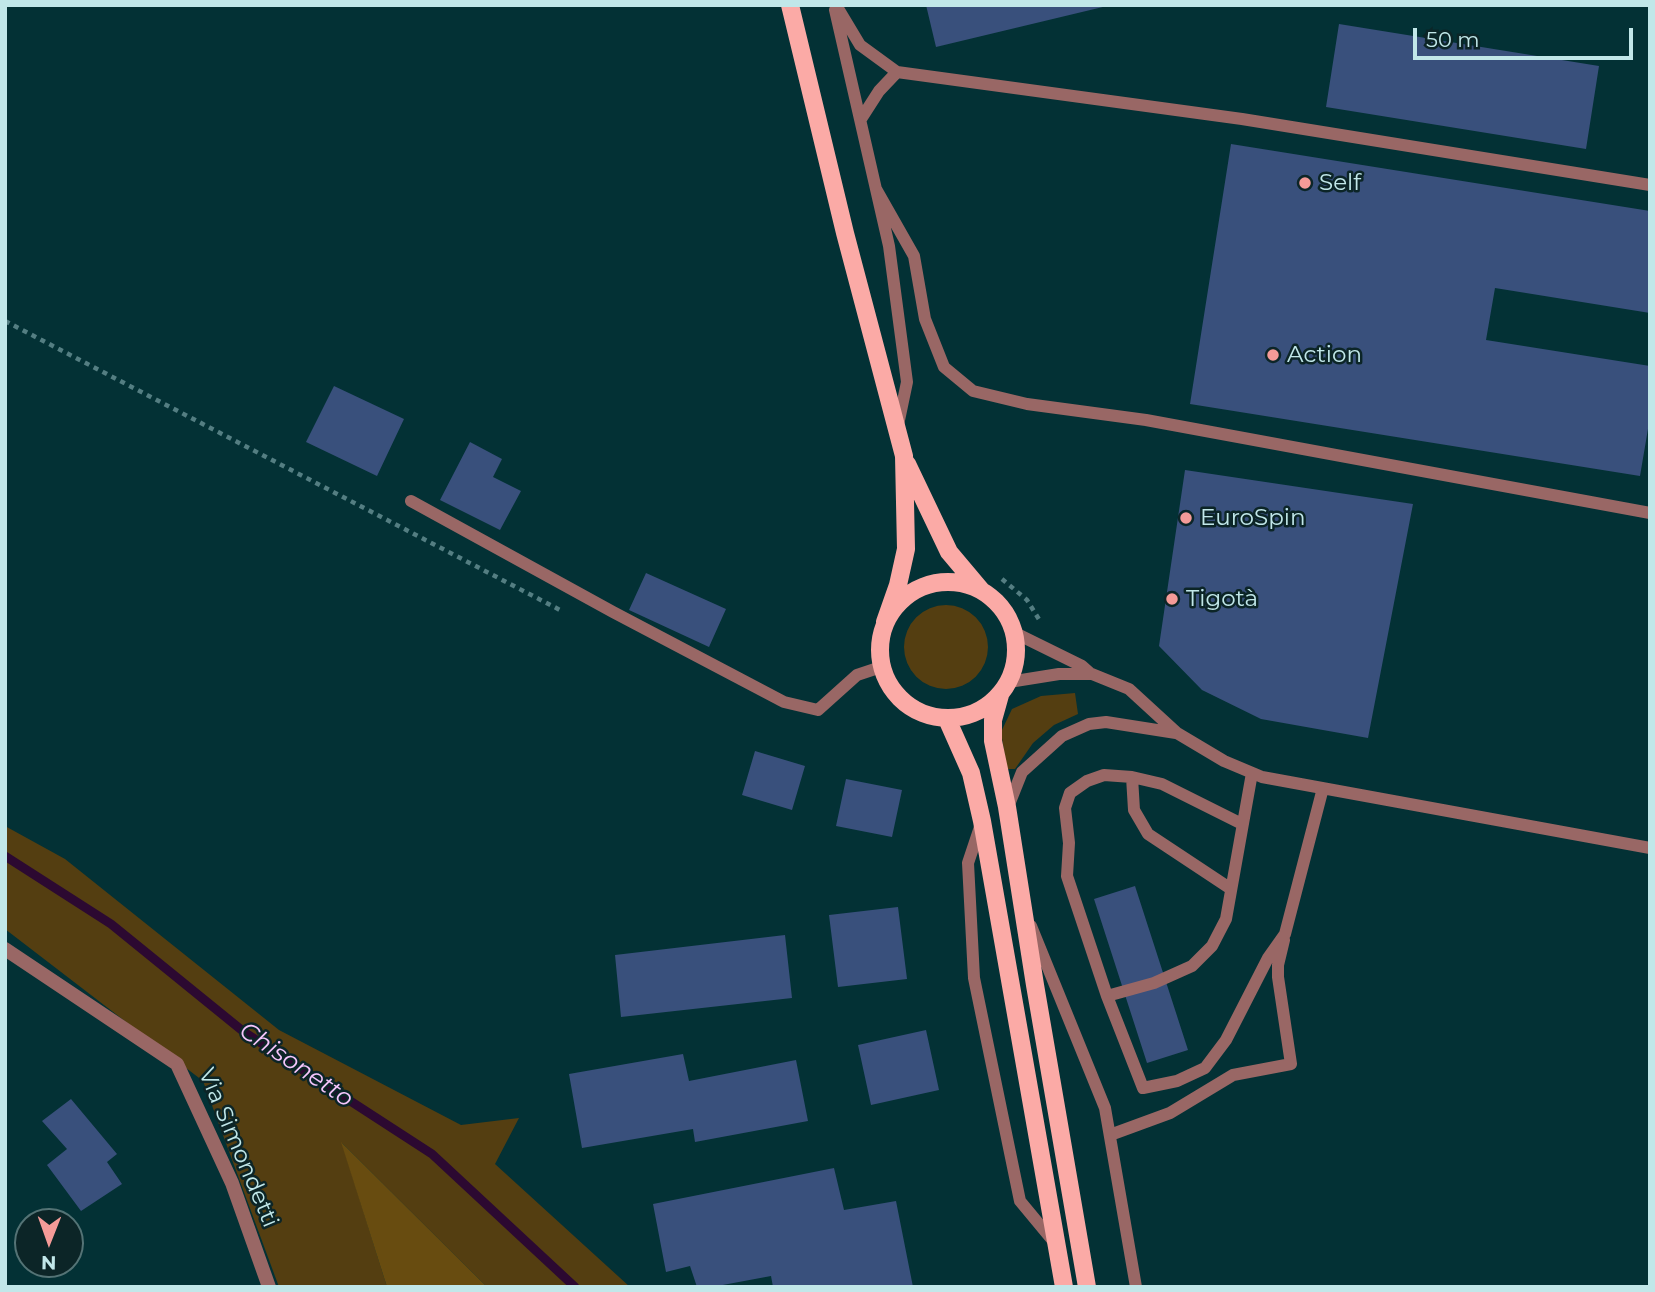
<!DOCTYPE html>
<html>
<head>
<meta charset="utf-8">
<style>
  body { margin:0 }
  #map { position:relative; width:1655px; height:1292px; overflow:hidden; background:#033135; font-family:Montserrat,sans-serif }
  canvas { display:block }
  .frame { position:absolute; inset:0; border:7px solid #c1e7e9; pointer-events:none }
  .north { position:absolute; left:14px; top:1208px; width:70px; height:70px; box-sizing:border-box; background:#0c2527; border:2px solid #547375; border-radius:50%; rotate:181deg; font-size:19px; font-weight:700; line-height:28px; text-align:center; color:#c1e7e9 }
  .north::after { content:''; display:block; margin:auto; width:24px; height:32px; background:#f59b98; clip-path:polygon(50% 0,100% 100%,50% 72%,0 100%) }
  .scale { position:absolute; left:1413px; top:28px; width:220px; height:32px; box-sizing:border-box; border:4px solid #c1e7e9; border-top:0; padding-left:9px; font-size:21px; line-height:24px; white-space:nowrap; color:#c1e7e9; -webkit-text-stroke:5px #0c2527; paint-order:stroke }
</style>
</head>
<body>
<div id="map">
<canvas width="1655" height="1292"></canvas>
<div class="frame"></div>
<div class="north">N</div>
<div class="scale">50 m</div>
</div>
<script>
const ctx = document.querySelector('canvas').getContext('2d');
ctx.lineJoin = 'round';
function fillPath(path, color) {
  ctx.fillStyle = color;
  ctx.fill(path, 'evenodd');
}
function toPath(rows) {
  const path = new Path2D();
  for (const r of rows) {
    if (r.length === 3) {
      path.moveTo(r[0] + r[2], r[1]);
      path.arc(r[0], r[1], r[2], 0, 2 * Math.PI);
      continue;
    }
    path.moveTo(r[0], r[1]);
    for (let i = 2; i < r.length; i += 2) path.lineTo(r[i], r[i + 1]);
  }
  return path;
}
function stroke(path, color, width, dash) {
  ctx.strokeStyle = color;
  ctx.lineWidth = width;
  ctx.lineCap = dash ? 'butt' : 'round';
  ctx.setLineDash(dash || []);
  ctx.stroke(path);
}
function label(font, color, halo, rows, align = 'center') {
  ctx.font = font + ' Montserrat,sans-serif';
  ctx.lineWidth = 5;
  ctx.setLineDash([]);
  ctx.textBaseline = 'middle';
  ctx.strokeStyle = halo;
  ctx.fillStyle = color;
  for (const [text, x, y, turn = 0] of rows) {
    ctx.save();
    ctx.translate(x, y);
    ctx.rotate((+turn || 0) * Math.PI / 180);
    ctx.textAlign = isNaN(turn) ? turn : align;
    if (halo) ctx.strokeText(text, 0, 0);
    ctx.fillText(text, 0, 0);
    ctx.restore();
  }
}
const green = toPath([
  [946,647,42],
  [1075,693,1078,714,1054,725,1033,743,1015,769,1007,769,1001,732,1012,709,1041,696],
  [5,826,65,859,279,1030,461,1125,519,1118,495,1164,630,1287,487,1287,342,1143,387,1287,279,1287,203,1081,5,929]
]);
const forest = toPath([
  [341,1142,487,1287,387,1287]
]);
const stream = toPath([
  [5,856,111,924,244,1032,432,1154,575,1287]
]);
const building = toPath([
  [926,5,1107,5,1107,6,936,47],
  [1339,24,1599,66,1586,149,1326,107],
  [1231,144,1650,211,1650,313,1495,288,1486,340,1650,366,1650,417,1640,476,1190,404],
  [334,386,404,419,377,476,306,442],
  [470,442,502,459,493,477,521,491,500,530,440,500],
  [1185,470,1413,504,1368,738,1261,719,1202,690,1159,646],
  [646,573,726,609,709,647,629,610],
  [755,751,805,766,792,810,742,795],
  [846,779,902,790,892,837,836,826],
  [1135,886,1188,1050,1147,1063,1094,899],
  [898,907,907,979,838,987,829,915],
  [785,935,792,998,621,1017,615,955],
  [926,1030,939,1090,871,1105,858,1045],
  [683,1054,689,1081,796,1060,808,1121,695,1142,693,1129,582,1148,569,1074],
  [71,1099,117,1154,107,1162,122,1184,81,1211,47,1165,67,1149,42,1121],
  [834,1168,844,1210,896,1201,913,1287,773,1287,771,1276,712,1287,697,1287,690,1266,666,1272,653,1204]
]);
const path = toPath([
  [5,321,560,610],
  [1002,579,1027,600,1040,621]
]);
const lane = toPath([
  [836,5,860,45,897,72,1242,119,1650,185],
  [835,10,889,246,907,382,898,425],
  [861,119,879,91,897,72],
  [876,189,914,256,925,319,944,367,973,391,1027,404,1146,420,1650,513],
  [411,501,613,612,784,702,818,710,857,675,881,667],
  [1015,633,1082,666,1091,674],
  [1009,682,1059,674,1092,674,1129,689,1177,733,1224,761,1262,777,1650,848],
  [1132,777,1134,810,1148,834,1231,889],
  [1008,807,1022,772,1062,736,1089,724,1106,722,1176,733],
  [981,824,968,863,974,978,1020,1201,1054,1242],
  [1242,824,1162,784,1132,777,1104,775,1087,781,1070,793,1065,808,1069,843,1067,876,1107,996,1143,1088,1177,1081,1205,1068,1226,1040,1268,958,1285,934,1323,788],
  [1031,926,1105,1108,1136,1287],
  [1107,996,1154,983,1192,966,1212,946,1226,919,1252,773],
  [1110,1135,1170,1113,1233,1075,1291,1064,1278,977,1278,965,1284,940]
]);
const street = toPath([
  [5,949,177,1064,232,1183,269,1287]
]);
const primary = toPath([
  [790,5,845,233,904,456,906,549,898,585,885,622],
  [907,464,949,552,981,590],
  [948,650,68],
  [1000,695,993,720,993,741,1007,807,1035,985,1087,1287],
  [947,719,971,773,982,821,1064,1287]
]);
const markers = [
  [1305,183,7,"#f59b98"],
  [1273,355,7,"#f59b98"],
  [1186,518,7,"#f59b98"],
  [1172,599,7,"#f59b98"]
];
const poiNames = [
  ["Self",1319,183],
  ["Action",1287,355],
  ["EuroSpin",1200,518],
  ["Tigotà",1186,599]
];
const streetNames = [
  ["Via Simondetti",238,1148,67]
];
const waterNames = [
  ["Chisonetto",296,1065,34]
];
fillPath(green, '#543e11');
fillPath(forest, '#684c10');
stroke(stream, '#2c0931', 9);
fillPath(building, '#39507c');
stroke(path, '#547e82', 4.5, [5, 5]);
stroke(lane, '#996765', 12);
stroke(street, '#996765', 14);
stroke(primary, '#fbaaa6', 18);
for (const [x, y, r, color] of markers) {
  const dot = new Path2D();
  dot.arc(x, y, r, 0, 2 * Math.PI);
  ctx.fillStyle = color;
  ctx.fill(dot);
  stroke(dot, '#0c2527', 2.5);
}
label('23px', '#c1e7e9', '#0c2527', poiNames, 'left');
label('23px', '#c1e7e9', '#0c2527', streetNames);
label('italic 24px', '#f6c6fd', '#0c2527', waterNames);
</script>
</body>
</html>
